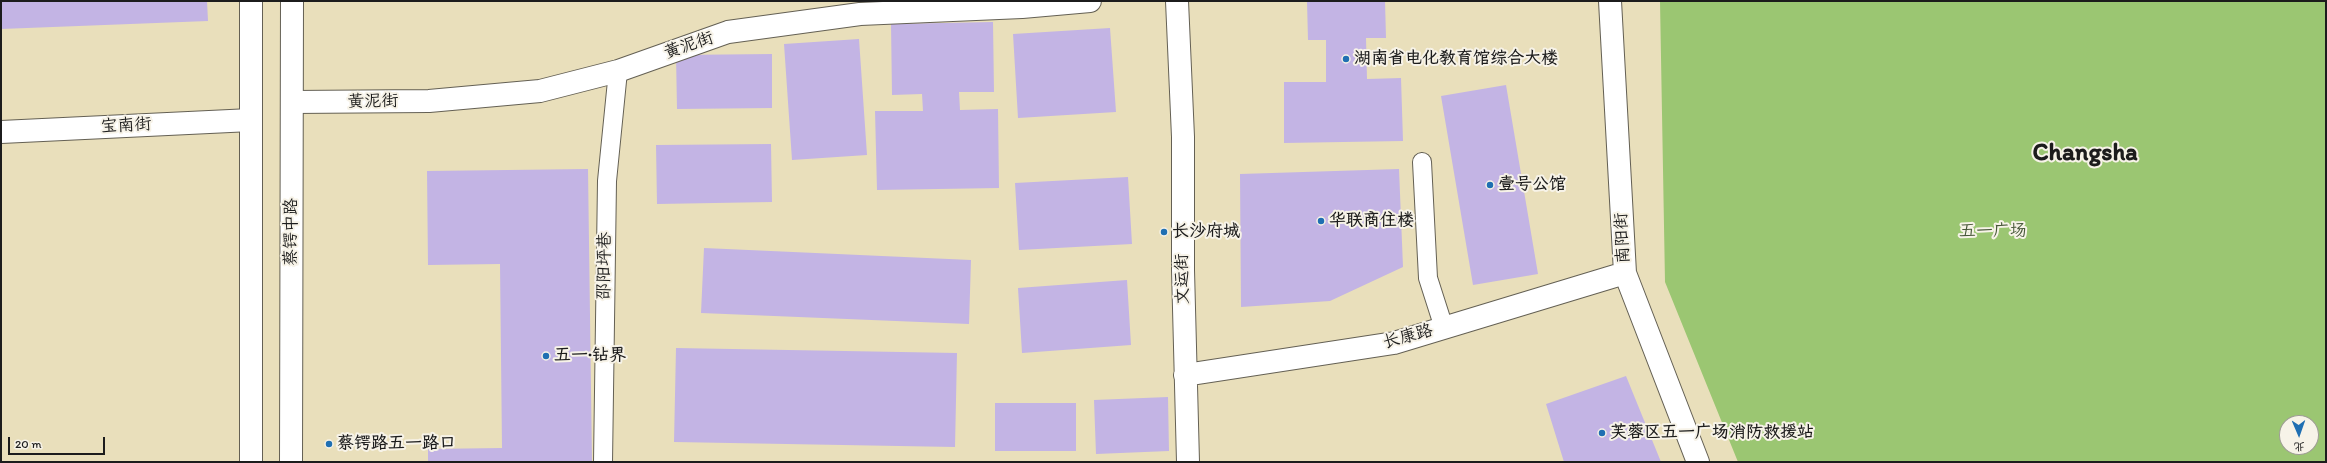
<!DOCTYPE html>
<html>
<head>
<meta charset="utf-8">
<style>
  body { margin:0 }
  #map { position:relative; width:2327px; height:463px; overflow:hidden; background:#e9dfbb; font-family:Itim,"LXGW WenKai TC",sans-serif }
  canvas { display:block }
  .frame { position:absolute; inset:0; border:2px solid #1c1c1c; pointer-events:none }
  .north { position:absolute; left:2279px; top:415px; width:40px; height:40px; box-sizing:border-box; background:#f7f3e8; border:1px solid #9f9d96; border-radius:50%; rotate:178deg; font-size:11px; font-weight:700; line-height:16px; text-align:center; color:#1c1c1c }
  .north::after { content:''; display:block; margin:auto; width:14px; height:18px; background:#1f6fb2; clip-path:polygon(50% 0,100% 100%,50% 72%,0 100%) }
  .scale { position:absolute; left:8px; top:437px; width:97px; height:18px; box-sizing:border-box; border:2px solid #1c1c1c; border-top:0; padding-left:5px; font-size:12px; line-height:14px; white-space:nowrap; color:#1c1c1c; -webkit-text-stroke:3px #f7f3e8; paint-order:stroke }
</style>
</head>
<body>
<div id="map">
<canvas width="2327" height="463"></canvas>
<div class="frame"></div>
<div class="north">北</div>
<div class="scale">20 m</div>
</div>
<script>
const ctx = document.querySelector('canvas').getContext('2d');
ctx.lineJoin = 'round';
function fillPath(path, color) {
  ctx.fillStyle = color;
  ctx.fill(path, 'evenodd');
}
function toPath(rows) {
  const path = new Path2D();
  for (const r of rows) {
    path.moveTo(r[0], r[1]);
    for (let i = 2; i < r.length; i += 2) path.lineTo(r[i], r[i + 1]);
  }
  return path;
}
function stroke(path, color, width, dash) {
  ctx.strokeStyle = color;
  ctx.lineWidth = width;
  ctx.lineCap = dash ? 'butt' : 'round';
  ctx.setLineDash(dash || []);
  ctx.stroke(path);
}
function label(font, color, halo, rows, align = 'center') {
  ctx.font = font + ' Itim,"LXGW WenKai TC",sans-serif';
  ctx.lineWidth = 4;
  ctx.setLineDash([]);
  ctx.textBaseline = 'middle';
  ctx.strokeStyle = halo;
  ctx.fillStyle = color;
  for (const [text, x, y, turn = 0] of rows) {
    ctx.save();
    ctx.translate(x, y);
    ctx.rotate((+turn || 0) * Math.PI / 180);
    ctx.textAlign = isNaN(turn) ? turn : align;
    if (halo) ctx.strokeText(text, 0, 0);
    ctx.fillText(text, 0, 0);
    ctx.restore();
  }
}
const green = toPath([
  [1660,1,2326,1,2326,462,1738,462,1665,282],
  [2287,423,2311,423,2311,447,2287,447]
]);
const building = toPath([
  [1,1,207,1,208,21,1,29],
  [1307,1,1385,1,1386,38,1366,38,1367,79,1401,78,1403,141,1284,143,1284,82,1326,82,1326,40,1308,40],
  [993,22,994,92,959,92,960,110,998,109,999,188,877,190,875,111,923,111,922,94,892,95,891,24],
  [1110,28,1116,112,1018,118,1013,34],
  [859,39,867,155,792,160,784,44],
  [772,54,772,108,677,109,676,55],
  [1506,85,1538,274,1473,285,1441,96],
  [771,144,772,202,657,204,656,145],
  [588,169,592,462,428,462,428,449,502,448,500,264,428,265,427,171],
  [1399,169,1403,267,1330,301,1241,307,1240,174],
  [1128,177,1132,244,1019,250,1015,183],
  [704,248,971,260,969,324,701,313],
  [1127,280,1131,345,1022,353,1018,288],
  [676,348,957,353,955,447,674,442],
  [1626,376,1661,462,1564,462,1546,404],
  [1168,397,1169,451,1096,454,1094,400],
  [995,403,1076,403,1076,451,995,451]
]);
const lane = toPath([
  [1422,162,1428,278,1444,328],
  [603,462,607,181,618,71]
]);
const street = toPath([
  [1177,1,1183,137,1183,270,1188,462],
  [1610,1,1625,273,1698,462],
  [292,102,429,101,540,91,618,71,728,32,860,14,1022,7,1090,1],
  [1,132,251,120],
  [1185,375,1394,343,1625,273]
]);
const secondary = toPath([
  [251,1,251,462],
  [291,462,292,1]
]);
const markers = [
  [1346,59,4,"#1f6fb2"],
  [1490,185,4,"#1f6fb2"],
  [1321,221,4,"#1f6fb2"],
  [1164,232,4,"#1f6fb2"],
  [546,356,4,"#1f6fb2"],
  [1602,433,4,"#1f6fb2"],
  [329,444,4,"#1f6fb2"]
];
const streetNames = [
  ["黄泥街",689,46,-19],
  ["黄泥街",373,102,-1],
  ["宝南街",126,126,-3],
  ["蔡锷中路",292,232,-90],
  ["南阳街",1623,238,-93],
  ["邵阳坪巷",605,266,-89],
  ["文运街",1183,279,-91],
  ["长康路",1408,337,-15]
];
const poiNames = [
  ["湖南省电化教育馆综合大楼",1354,59],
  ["壹号公馆",1498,185],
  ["华联商住楼",1329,221],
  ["长沙府城",1172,232],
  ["五一·钻界",554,356],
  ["芙蓉区五一广场消防救援站",1610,433],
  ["蔡锷路五一路口",337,444]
];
const parkNames = [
  ["五一广场",1993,232]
];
const townNames = [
  ["Changsha",2085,154]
];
fillPath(green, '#9bc672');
fillPath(building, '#c3b4e4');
stroke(lane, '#646054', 20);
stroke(street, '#646054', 24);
stroke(secondary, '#646054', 24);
stroke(lane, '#fff', 18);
stroke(street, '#fff', 22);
stroke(secondary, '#fff', 22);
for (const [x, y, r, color] of markers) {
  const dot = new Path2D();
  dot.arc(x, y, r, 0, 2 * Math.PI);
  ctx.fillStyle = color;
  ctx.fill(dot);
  stroke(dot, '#f7f3e8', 1.5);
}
label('17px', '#1c1c1c', '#f7f3e8', streetNames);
label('bold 17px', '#1c1c1c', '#f7f3e8', poiNames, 'left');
label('17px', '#48583a', '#f7f3e8', parkNames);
label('bold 25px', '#1c1c1c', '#f7f3e8', townNames);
</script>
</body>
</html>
